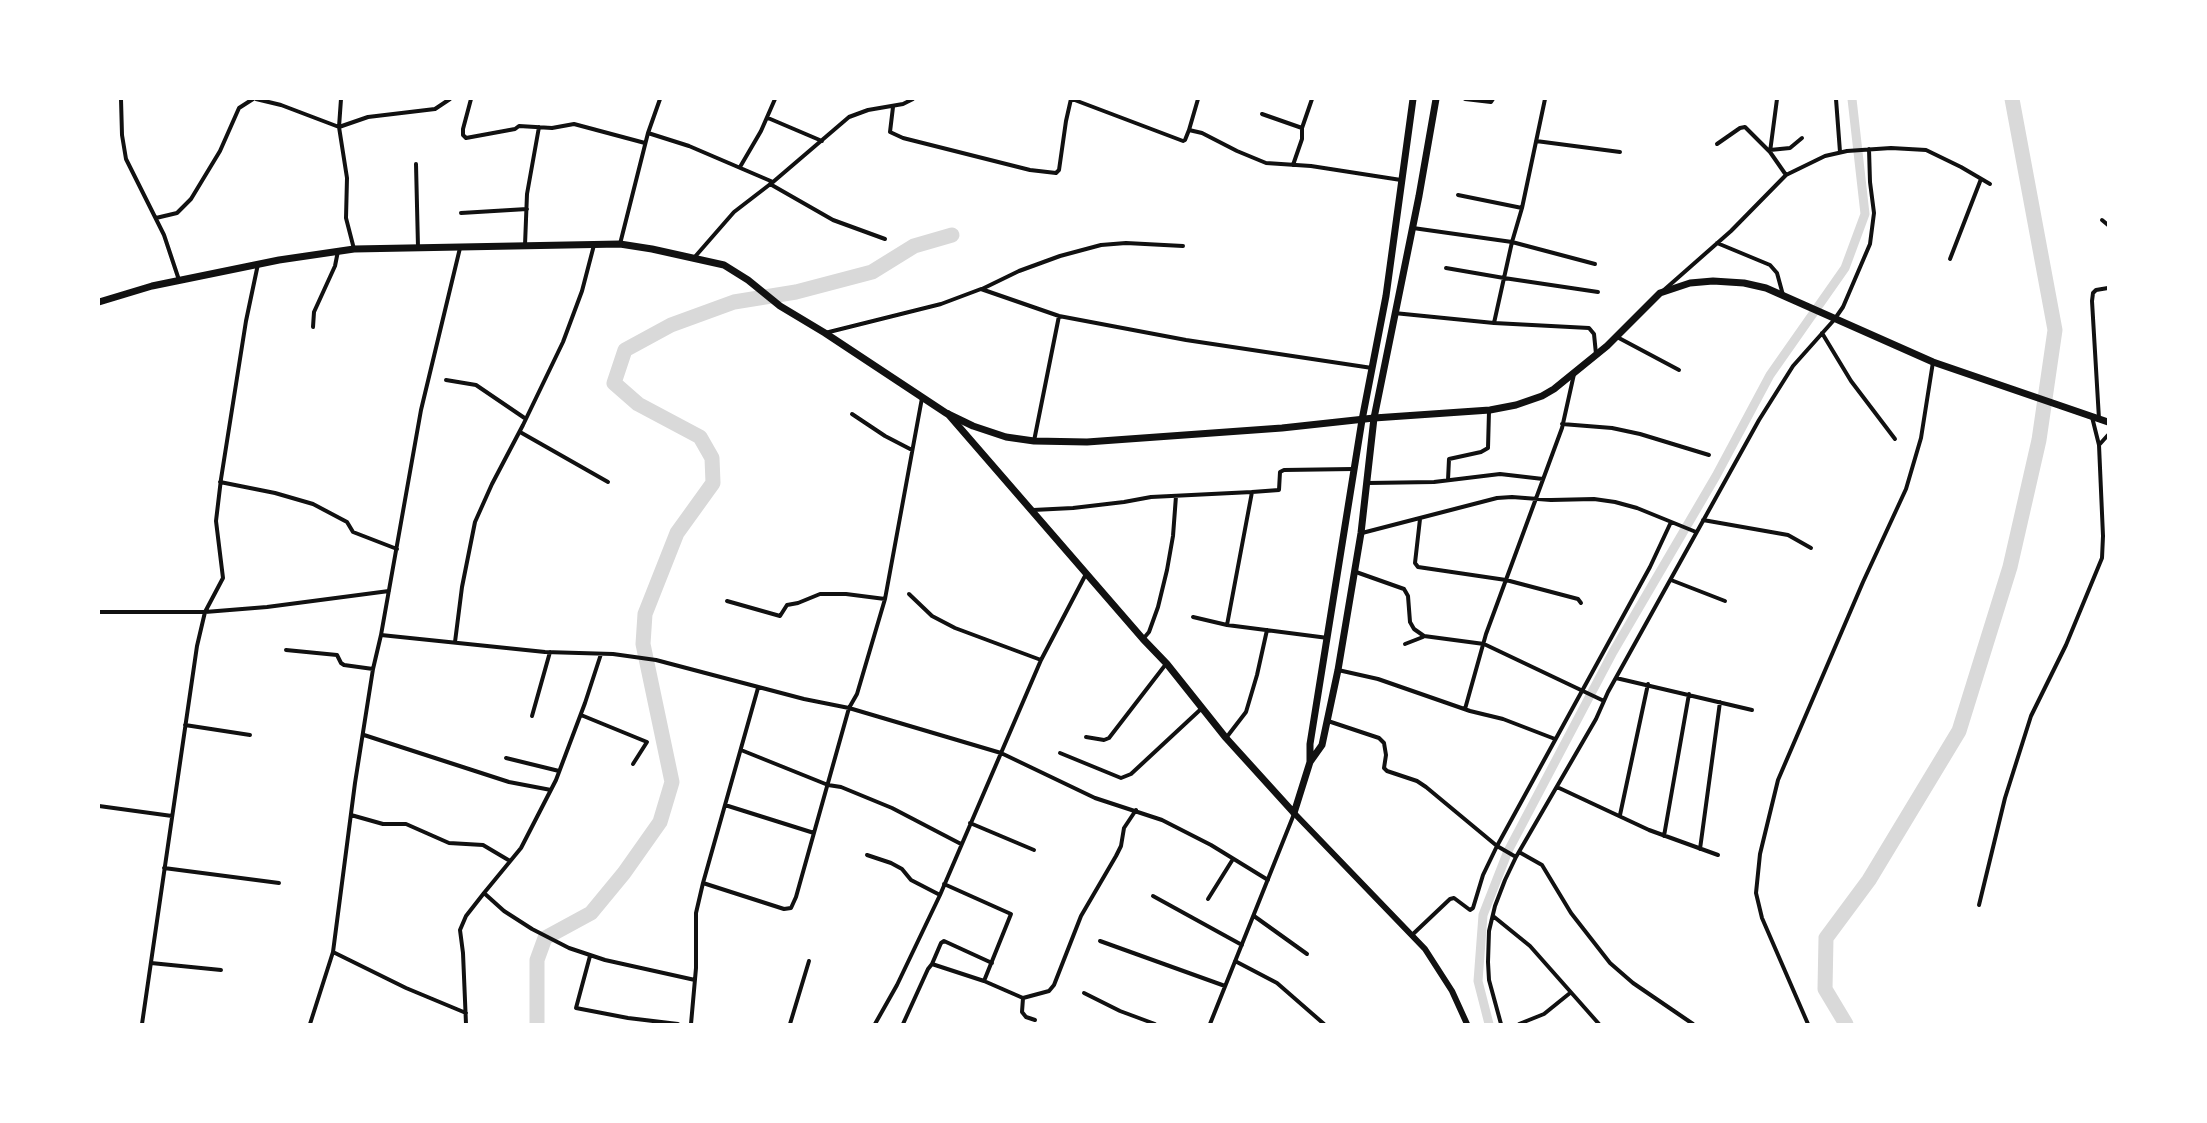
<!DOCTYPE html>
<html>
<head>
<meta charset="utf-8">
<style>
  body { margin:0 }
  #map { position:relative; width:2207px; height:1123px; overflow:hidden; background:#fff; font-family:"PT Sans",sans-serif }
  canvas { display:block }
  .frame { position:absolute; inset:0; border:100px solid #fff; pointer-events:none }
</style>
</head>
<body>
<div id="map">
<canvas width="2207" height="1123"></canvas>
<div class="frame"></div>
</div>
<script>
const ctx = document.querySelector('canvas').getContext('2d');
ctx.lineJoin = 'round';
function toPath(rows) {
  const path = new Path2D();
  for (const r of rows) {
    path.moveTo(r[0], r[1]);
    for (let i = 2; i < r.length; i += 2) path.lineTo(r[i], r[i + 1]);
  }
  return path;
}
function stroke(path, color, width, dash) {
  ctx.strokeStyle = color;
  ctx.lineWidth = width;
  ctx.lineCap = dash ? 'butt' : 'round';
  ctx.setLineDash(dash || []);
  ctx.stroke(path);
}
const canal = toPath([
  [1489,1024,1478,981,1483,915,1508,851,1613,652,1716,476,1770,375,1845,268,1865,214,1852,99]
]);
const river = toPath([
  [537,1024,537,960,545,938,591,913,624,873,660,822,672,782,643,644,645,614,677,533,713,483,712,458,700,437,638,404,614,383,625,350,671,325,734,302,796,292,872,272,914,246,952,235],
  [1846,1024,1825,989,1826,938,1869,880,1959,731,2010,567,2039,440,2055,330,2012,99]
]);
const minor = toPath([
  [121,99,122,135,126,159,164,235,179,280],
  [256,99,281,105,339,127,368,117,435,109,450,99],
  [341,99,339,127,347,178,346,218,354,249],
  [471,99,463,129,463,135,466,138,515,129,519,126,552,128,574,124,645,143],
  [1072,99,1183,141,1185,140,1189,130,1202,133,1237,151,1266,163,1311,166,1401,180],
  [1465,99,1491,102,1493,99],
  [1777,99,1770,152,1786,175],
  [1836,99,1840,152],
  [893,107,890,132,903,138,1030,170,1056,173,1059,170,1066,121,1071,99],
  [1262,114,1302,128,1312,99],
  [768,118,822,141],
  [1189,130,1198,99],
  [648,133,689,146,773,182],
  [1536,141,1620,152],
  [1717,144,1740,128,1745,127,1769,151],
  [1770,150,1790,148,1802,138],
  [416,164,418,247],
  [1293,165,1302,139,1302,128],
  [740,167,761,131,775,99],
  [770,184,833,220,885,239],
  [1458,195,1522,208],
  [461,213,527,209],
  [156,218,177,213,191,199,220,151,239,108,253,99],
  [2102,220,2108,225],
  [1413,228,1512,242,1595,264],
  [1717,243,1770,265,1777,273,1783,295],
  [620,244,648,133,660,99],
  [525,245,527,194,539,127],
  [460,248,421,410,381,635,545,652,613,654,656,660,804,699,849,708,1001,753,1095,798,1162,820,1211,845,1268,880],
  [693,259,734,212,773,182,849,117,868,110,903,104,913,99],
  [1950,259,1981,179],
  [1446,268,1504,278,1598,292],
  [982,289,1019,271,1060,256,1101,245,1126,243,1183,246],
  [1664,290,1731,231,1786,175,1825,156,1847,151,1891,148,1926,150,1961,167,1990,184],
  [1394,313,1494,323,1589,328,1594,334,1596,354],
  [1494,323,1512,242,1522,208,1545,99],
  [313,327,314,312,335,266,338,251],
  [825,333,941,304,981,289,1059,316,1186,340,1372,368],
  [1822,333,1851,381,1895,439],
  [1617,337,1679,370],
  [446,380,476,385,526,419],
  [852,414,885,436,912,450],
  [2099,419,2092,301,2093,293,2096,290,2108,288],
  [1562,424,1612,428,1640,434,1709,455],
  [520,432,608,482],
  [1034,441,1059,316],
  [2099,445,2108,435],
  [1448,480,1449,459,1481,452,1488,448,1489,411],
  [220,482,275,493,313,504,347,522,353,532,397,549],
  [1368,483,1434,482,1500,474,1543,479],
  [1252,492,1279,490,1280,472,1284,470,1353,469],
  [1033,510,1073,508,1124,502,1151,497,1252,492,1227,625,1328,638],
  [1420,519,1415,563,1418,567,1506,580,1578,599,1581,603],
  [1703,520,1788,535,1811,548],
  [1362,533,1497,498,1512,497,1551,500,1594,499,1615,502,1637,508,1696,532],
  [1356,572,1404,589,1408,596,1410,622,1414,629,1424,636,1484,644,1604,701],
  [1671,580,1725,601],
  [909,594,932,616,955,628,1041,660],
  [727,601,780,616,787,605,798,603,820,594,846,594,885,599],
  [99,612,205,612,267,607,389,591],
  [1193,617,1227,625],
  [1143,639,1149,632,1158,607,1167,570,1173,536,1176,496],
  [455,642,462,587,475,522,492,484,523,425,563,342,582,291,594,245],
  [1405,644,1423,637],
  [286,650,337,655,341,663,344,665,373,669],
  [601,654,585,703,556,780,521,848,484,893,504,911,532,929,569,948,605,960,695,980],
  [1338,670,1378,679,1470,711,1503,719,1555,739],
  [1616,678,1752,710],
  [1465,709,1486,634,1562,428,1574,374],
  [581,715,647,742,633,764],
  [532,716,550,652],
  [1328,721,1379,738,1384,743,1386,755,1384,768,1387,771,1417,781,1426,787,1497,846,1516,857],
  [185,725,250,735],
  [364,735,509,782,551,790],
  [1086,737,1104,740,1109,738,1166,664],
  [1226,738,1246,712,1257,675,1267,630],
  [741,750,828,785,841,787,892,808,961,844],
  [1060,753,1121,778,1131,774,1201,709],
  [506,758,559,771],
  [1557,787,1649,830,1718,855],
  [725,805,814,833],
  [99,806,172,816],
  [351,815,383,824,406,824,449,843,483,845,510,861],
  [1620,815,1648,684],
  [970,823,1034,850],
  [1664,836,1689,694],
  [1700,849,1720,702],
  [1519,852,1542,865,1571,913,1610,963,1633,983,1693,1024],
  [867,855,891,863,902,869,911,880,940,895],
  [164,868,279,883],
  [703,883,758,688],
  [944,884,1011,914,984,981,1023,998],
  [1153,896,1242,945],
  [1208,899,1233,859],
  [1979,905,2005,798,2031,716,2066,645,2102,558,2103,536,2099,445,2092,417],
  [1254,916,1307,954],
  [1493,916,1530,946,1599,1024],
  [1412,935,1450,899,1454,898,1470,910,1473,908,1483,875,1497,846,1650,567,1671,522],
  [1100,941,1225,986],
  [333,952,406,988,466,1013],
  [590,956,576,1008,628,1018,678,1024],
  [1235,961,1277,983,1324,1024],
  [151,963,221,970],
  [932,964,941,943,944,941,992,963],
  [1084,993,1120,1011,1155,1024],
  [1035,1020,1026,1017,1022,1012,1023,998,1049,991,1054,985,1081,916,1116,856,1121,846,1124,828,1136,810],
  [142,1024,197,646,205,612,223,578,216,521,221,479,246,321,258,264],
  [310,1024,333,952,355,783,373,669,381,635],
  [466,1024,463,953,460,930,466,916,484,893],
  [691,1024,696,968,696,913,703,883,784,909,791,908,796,897,849,708,857,694,885,599,922,398],
  [790,1024,809,961],
  [875,1024,897,985,940,895,1041,660,1086,574],
  [903,1024,928,969,932,964,984,981],
  [1210,1024,1294,814],
  [1501,1024,1489,980,1488,962,1489,931,1495,906,1505,880,1516,857,1596,719,1608,692,1759,420,1793,366,1834,320,1843,307,1870,244,1874,213,1870,182,1869,149],
  [1519,1024,1544,1014,1570,993],
  [1808,1024,1762,918,1756,893,1760,854,1778,780,1863,582,1906,489,1921,438,1933,362]
]);
const secondary = toPath([
  [1294,813,1425,949,1452,991,1467,1024]
]);
const primary = toPath([
  [948,414,1143,639,1167,664,1226,738,1294,813],
  [1310,762,1322,745,1338,670,1361,533,1374,418,1419,196,1436,99],
  [1294,813,1310,762,1310,744,1362,420,1386,296,1413,99]
]);
const trunk = toPath([
  [99,302,152,286,279,260,354,249,620,244,652,249,724,265,748,280,780,306,825,333,946,413,973,426,1006,437,1034,441,1087,442,1282,428,1374,418,1490,410,1516,405,1542,396,1554,389,1607,346,1660,293,1690,283,1713,281,1744,283,1766,288,1933,362,2108,422]
]);
stroke(canal, '#d9d9d9', 9);
stroke(river, '#d9d9d9', 15);
stroke(minor, '#111', 4);
stroke(secondary, '#111', 6);
stroke(primary, '#111', 7);
stroke(trunk, '#111', 7);
</script>
</body>
</html>
